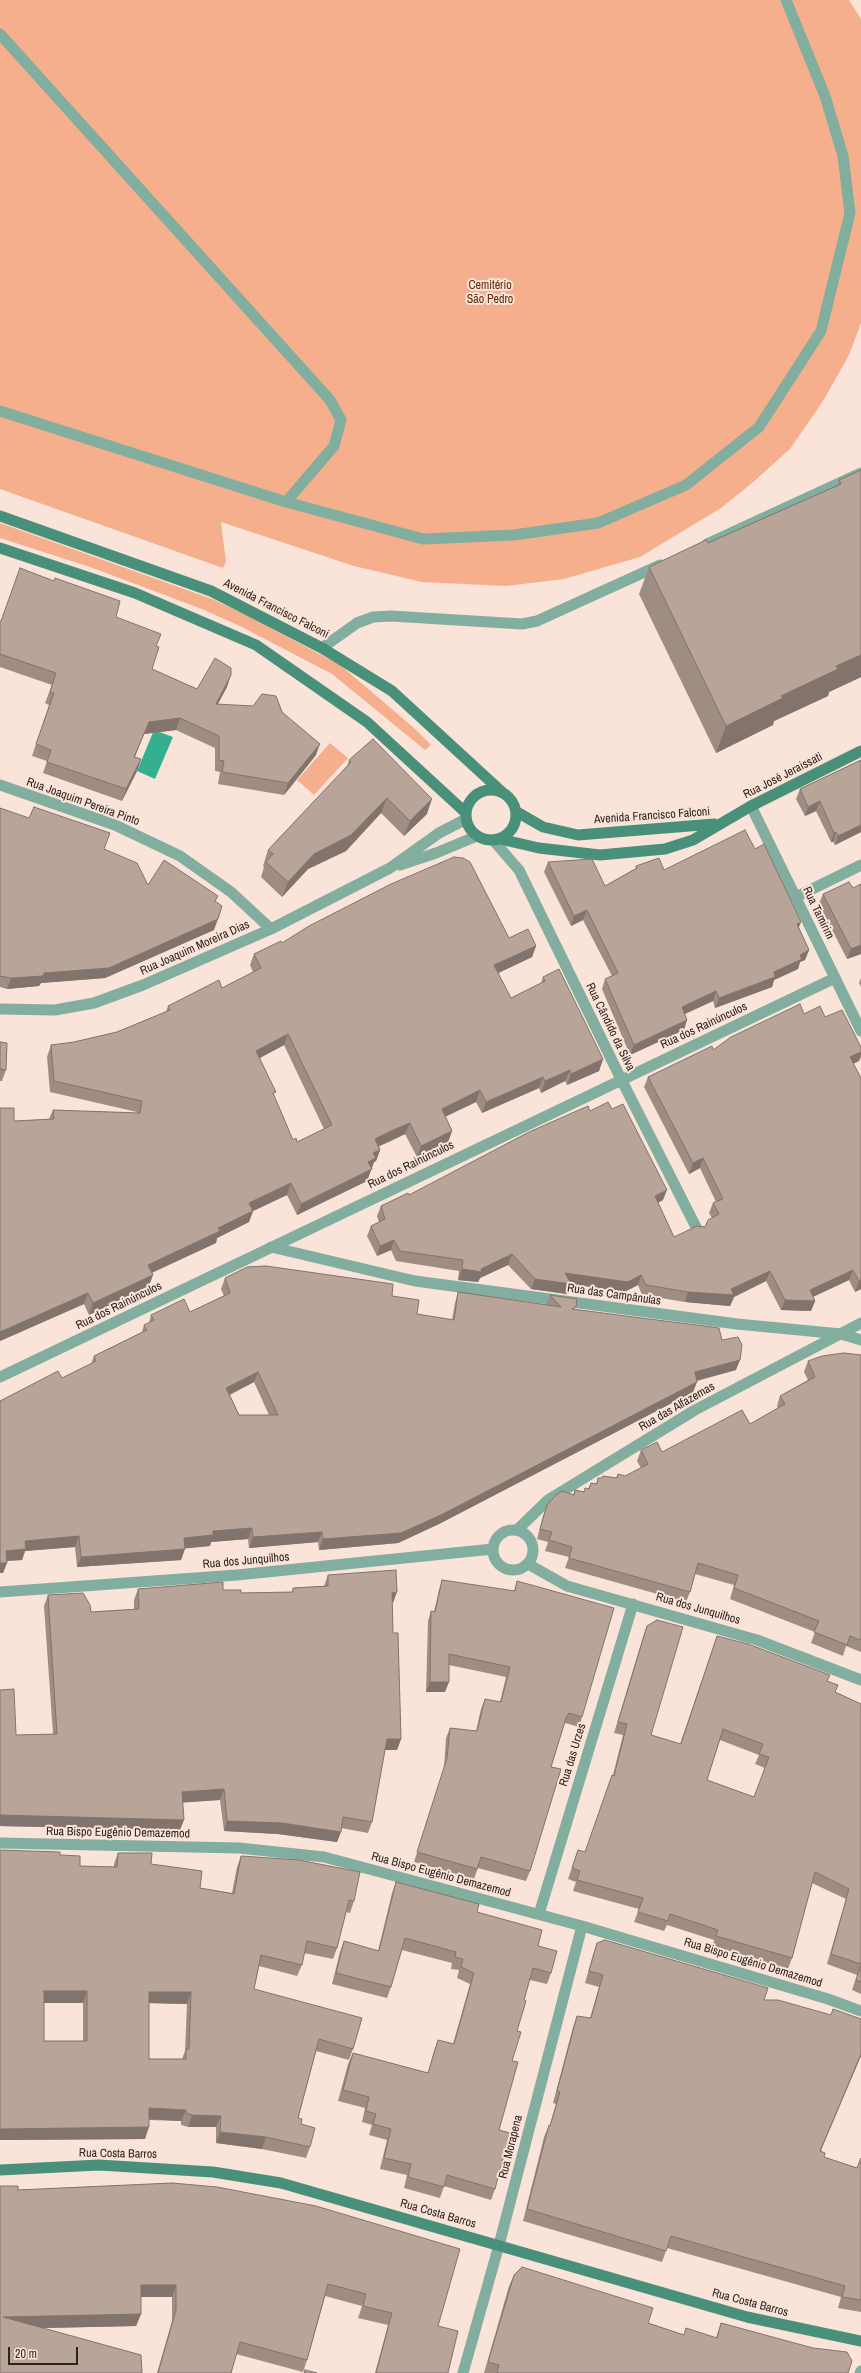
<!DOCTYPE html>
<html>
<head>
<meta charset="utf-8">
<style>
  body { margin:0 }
  #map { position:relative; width:861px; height:2373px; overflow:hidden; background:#fae3d8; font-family:"Archivo Narrow",sans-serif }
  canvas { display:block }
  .scale { position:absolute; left:8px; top:2347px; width:70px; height:18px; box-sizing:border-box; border:2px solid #2d2420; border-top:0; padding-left:5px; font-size:12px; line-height:14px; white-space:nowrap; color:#2d2420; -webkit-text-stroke:3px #fae3d8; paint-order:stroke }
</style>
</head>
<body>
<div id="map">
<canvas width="861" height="2373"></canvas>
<div class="scale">20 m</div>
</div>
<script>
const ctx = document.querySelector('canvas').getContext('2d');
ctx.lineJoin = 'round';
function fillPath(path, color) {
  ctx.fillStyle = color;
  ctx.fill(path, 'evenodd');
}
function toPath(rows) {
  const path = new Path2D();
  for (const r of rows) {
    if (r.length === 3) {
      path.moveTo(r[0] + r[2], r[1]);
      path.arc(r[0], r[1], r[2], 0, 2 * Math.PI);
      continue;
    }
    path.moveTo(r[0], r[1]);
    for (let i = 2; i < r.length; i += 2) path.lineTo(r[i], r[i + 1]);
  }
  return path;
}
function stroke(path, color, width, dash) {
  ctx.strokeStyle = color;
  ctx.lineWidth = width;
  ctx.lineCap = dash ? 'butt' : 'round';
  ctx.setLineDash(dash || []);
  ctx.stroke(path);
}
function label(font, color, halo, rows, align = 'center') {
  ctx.font = font + ' "Archivo Narrow",sans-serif';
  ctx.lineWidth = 4;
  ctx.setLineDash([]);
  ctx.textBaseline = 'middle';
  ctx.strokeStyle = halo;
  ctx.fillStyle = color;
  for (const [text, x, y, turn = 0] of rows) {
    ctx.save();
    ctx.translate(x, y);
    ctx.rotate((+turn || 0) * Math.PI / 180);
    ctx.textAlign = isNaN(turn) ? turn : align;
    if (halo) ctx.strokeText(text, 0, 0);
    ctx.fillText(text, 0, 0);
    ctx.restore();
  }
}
const green = toPath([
  [0,0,849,0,861,19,861,323,849,355,823,401,790,449,752,483,721,508,640,557,564,579,506,586,422,582,354,566,221,522,226,562,223,568,0,489],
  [0,523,212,599,250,617,340,665,414,728,431,745,425,750,332,674,240,626,202,609,90,567,0,538],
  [330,743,348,758,314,795,297,780]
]);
const water = toPath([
  [154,730,173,737,155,779,137,771]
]);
const service = toPath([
  [0,34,330,400,341,420,334,446,286,502],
  [0,411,286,502,423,539,514,535,598,523,686,485,759,427,821,331,850,213,843,156,825,96,786,0],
  [707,544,861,473],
  [322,648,357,623,373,617,391,616,522,624,537,621,660,565]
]);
const minor = toPath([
  [0,785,115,825,180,856,231,892,271,929],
  [751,806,861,1031],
  [493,840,519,870,621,1079,698,1231],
  [400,865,436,853,477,836],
  [796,897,861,865],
  [0,1009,55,1010,94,1003,143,985,271,929,390,868,439,833,466,819],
  [271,1247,415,1281,737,1324,841,1334,861,1340],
  [0,1377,835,978],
  [513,1550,20],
  [517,1530,548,1500,695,1410,861,1323],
  [528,1564,567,1586,757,1640,861,1680],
  [0,1592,237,1575,493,1549],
  [0,1843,239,1848,324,1857,582,1926,828,1999,861,2011],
  [539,1914,633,1604],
  [463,2373,499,2245,582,1926],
  [860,2373,861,2371]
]);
const secondary = toPath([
  [0,516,211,591,322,648,392,691,502,792],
  [0,548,135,593,256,645,367,722,466,813],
  [491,815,25],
  [517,812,543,827,578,835,714,824],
  [500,839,539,848,600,855,665,849,693,840,751,806,861,751],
  [0,2170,99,2165,213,2172,281,2183,747,2317,861,2341]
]);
const wall = toPath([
  [861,470,861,677,829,692,828,696,774,721,773,725,716,753,639,594,649,567,708,543,837,486,839,480],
  [116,617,156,646,152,669,197,689,227,687,218,704,282,712,316,755,284,795,218,784,220,772,215,771,215,748,176,730,144,734,135,757,141,759,137,771,122,801,43,773,47,761,32,756,49,705,45,703,52,685,0,667,0,621],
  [349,760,427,814,404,836,381,813,346,851,308,869,282,897,261,877,264,867,263,866,268,850,347,767],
  [861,760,861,832,835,845,833,842,831,842,816,811,805,816,796,799,800,789],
  [0,808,104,849,148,885,216,901,214,930,105,978,41,983,39,986,7,989,0,987],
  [755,849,799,928,809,950,805,960,800,962,798,969,774,980,772,987,715,1008,713,1001,685,1014,684,1030,630,1055,602,989,605,979,612,976,583,920,571,926,544,872,548,862,605,886,635,869,636,866,664,870],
  [823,894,861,954,847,959,819,904],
  [509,938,536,946,532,957,498,973,511,998,541,983,543,977,603,1059,599,1071,567,1085,565,1081,541,1093,539,1088,482,1113,476,1102,445,1117,452,1131,448,1142,417,1157,405,1134,389,1142,379,1146,380,1150,376,1161,374,1162,367,1181,297,1215,287,1195,253,1211,249,1222,217,1238,216,1243,152,1273,149,1286,89,1315,84,1304,0,1341,0,1108,14,1121,49,1119,53,1110,137,1113,137,1112,50,1092,47,1057,51,1045,74,1042,117,1032,166,1012,168,1006,222,988,253,972,250,965,254,954,282,943],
  [284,1045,324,1129,297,1142,293,1140,274,1096,260,1058],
  [861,978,861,987,859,983],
  [804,1014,825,1017,861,1047,861,1056,859,1061,853,1064,861,1078,861,1289,855,1292,849,1280,813,1297,815,1301,811,1311,781,1310,766,1281,734,1297,730,1306,685,1302,642,1295,638,1285,624,1292,571,1284,567,1294,531,1289,508,1265,480,1278,478,1282,458,1280,459,1271,396,1261,391,1250,377,1256,367,1236,371,1226,379,1222,377,1216,381,1206,409,1195,590,1111,612,1109,663,1200,658,1203,674,1237,705,1227,712,1218,709,1213,713,1203,716,1202,700,1168,689,1174,644,1087,648,1077,713,1050],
  [0,1042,6,1070,2,1081,0,1081],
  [225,1278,392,1296,417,1314,452,1320,455,1303,458,1292,546,1305,550,1295,575,1309,722,1340,736,1370,697,1381,693,1392,439,1524,398,1543,319,1550,318,1542,249,1548,248,1539,211,1542,210,1546,185,1548,181,1560,77,1567,75,1547,25,1551,22,1560,7,1561,3,1573,0,1573,0,1401,62,1378,91,1364,94,1356,142,1332,144,1325,149,1323,151,1315,190,1312,224,1296,221,1289],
  [254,1382,269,1415,239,1415,230,1395],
  [861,1355,861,1652,846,1646,843,1656,811,1643,815,1632,730,1599,734,1585,695,1574,690,1592,686,1602,565,1568,569,1557,545,1551,548,1542,537,1539,543,1516,547,1505,573,1495,575,1490,584,1492,588,1489,591,1483,596,1484,598,1478,602,1478,603,1476,616,1478,618,1474,625,1476,641,1468,637,1461,641,1450,662,1452,750,1424,778,1408,777,1406,780,1396,808,1380,804,1372,808,1361],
  [328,1575,393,1603,392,1603,393,1633,401,1739,397,1750,385,1750,372,1822,368,1833,341,1828,337,1842,278,1834,224,1831,220,1800,182,1802,180,1830,0,1826,0,1690,16,1735,53,1734,44,1606,48,1595,91,1612,134,1609,134,1600,138,1589,223,1590,241,1593,292,1592,293,1588,324,1586],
  [442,1580,514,1591,517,1581,582,1717,579,1727,565,1723,564,1725,551,1767,530,1871,526,1881,478,1868,474,1879,414,1862,444,1768,446,1738,450,1728,476,1731,481,1709,485,1699,500,1702,506,1677,449,1665,445,1692,426,1692,428,1621,431,1611,434,1612,439,1590],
  [647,1626,651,1735,680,1744,717,1636,828,1681,835,1692,861,1704,861,1994,852,1990,857,1975,827,1964,846,1899,812,1883,792,1958,788,1969,713,1946,714,1940,667,1925,664,1931,634,1922,639,1909,573,1891,576,1882,568,1879,578,1850,585,1852,613,1775,623,1735,614,1733,643,1637],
  [720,1740,759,1755,755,1764,765,1768,754,1797,707,1780],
  [118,1853,151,1864,200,1888,232,1893,237,1867,241,1856,354,1901,350,1913,346,1912,337,1948,333,1959,304,1953,302,1965,297,1976,259,1966,254,1989,353,2049,349,2060,316,2051,298,2118,310,2147,306,2158,262,2149,216,2143,216,2127,188,2127,181,2125,181,2121,149,2120,145,2139,0,2140,60,1855,80,1866,114,1867,114,1864],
  [44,2003,83,2003,83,2041,44,2041],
  [149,2003,187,2004,185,2051,182,2059,149,2059],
  [396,1882,477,1912,538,1946,551,1973,547,1984,530,1980,524,2000,517,2031,512,2061,499,2130,495,2189,491,2200,444,2186,440,2198,404,2188,407,2175,380,2169,387,2140,369,2135,372,2125,362,2122,365,2108,338,2101,348,2064,353,2053,428,2073,434,2051,438,2040,453,2044,470,1984,457,1978,459,1970,451,1969,452,1963,402,1950,391,1987,387,1998,332,1984,340,1952,344,1941,378,1951,392,1893],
  [597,1943,764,2000,824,2157,857,2168,861,2158,861,2312,838,2308,841,2297,667,2248,662,2262,523,2221,544,2137,549,2125,550,2125,556,2104,553,2103,573,2027,577,2016,590,2018,599,1987,585,1983,593,1955],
  [172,2183,438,2326,448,2373,375,2373,388,2325,358,2318,362,2306,325,2296,307,2360,303,2372,236,2354,231,2373,157,2373,172,2321,172,2297,141,2297,141,2314,136,2326,43,2328,0,2373,18,2190],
  [514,2275,648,2323,684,2335,716,2338,721,2323,848,2373,484,2373,509,2286]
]);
const shadedWall = toPath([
  [861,655,861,677,829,692,828,696,774,721,773,725,716,753,726,726,836,666],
  [231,675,227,687,211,716,216,704],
  [180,718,176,730,144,734,130,769,149,722],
  [320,744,316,755,284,795,288,783],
  [141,759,137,771,122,801,126,789],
  [387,798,381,813,346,851,308,869,282,897,288,882,314,854],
  [432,799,427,814,404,836,410,821],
  [820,801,816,811,805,816,808,807],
  [861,825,861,832,835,845,838,836],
  [836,832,833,842,831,842,834,833],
  [587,910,583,920,571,926,574,916],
  [218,919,214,930,105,978,41,983,39,986,7,989,11,978,44,973],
  [801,922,797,932,797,924],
  [861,945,861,954,847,959,851,949],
  [536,946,532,957,490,977,494,965],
  [809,950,805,960,800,962,798,969,774,980,772,987,715,1008,719,998,774,972,800,955],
  [716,991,713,1001,678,1017,682,1007],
  [687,1020,684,1030,630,1055,634,1045],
  [288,1034,284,1045,252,1062,256,1051],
  [861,1052,861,1056,859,1061,846,1067,850,1057],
  [603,1059,599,1071,567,1085,571,1074],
  [570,1070,565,1081,541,1093,545,1081],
  [543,1077,539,1088,482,1113,486,1102],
  [480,1090,476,1102,438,1120,442,1109],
  [410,1123,405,1134,371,1150,375,1139],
  [452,1131,448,1142,417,1157,421,1146],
  [380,1150,376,1161,374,1162,367,1181,297,1215,301,1204,368,1162,373,1153],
  [703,1158,700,1168,689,1174,693,1163],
  [291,1183,287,1195,253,1211,249,1222,217,1238,216,1243,144,1276,148,1265,218,1228,249,1203],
  [667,1190,663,1200,651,1206,655,1196],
  [394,1240,391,1250,377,1256,380,1246],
  [512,1254,508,1265,480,1278,478,1282,458,1280,462,1269,481,1269],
  [853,1270,849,1280,806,1300,810,1290],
  [770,1271,766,1281,734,1297,730,1306,685,1302,688,1292,731,1289],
  [565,1273,641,1275,638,1285,624,1292,571,1284,567,1294,531,1289,535,1279],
  [153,1275,149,1286,89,1315,93,1303],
  [861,1280,861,1289,855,1292,859,1281],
  [88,1293,84,1304,0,1341,0,1332],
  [785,1300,815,1301,811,1311,781,1310],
  [740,1360,736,1370,691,1382,695,1372],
  [258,1372,254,1382,222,1398,226,1388],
  [697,1382,693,1392,439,1524,398,1543,319,1550,323,1539],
  [252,1528,248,1539,211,1542,210,1546,180,1549,184,1538,213,1531],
  [322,1532,318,1542,249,1548,253,1537],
  [79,1536,75,1547,25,1551,22,1560,2,1561,6,1551,25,1541],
  [185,1549,181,1560,77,1567,81,1557],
  [0,1563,7,1563,3,1573,0,1573],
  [397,1592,393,1603,388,1603,392,1593],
  [430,1682,449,1682,445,1692,426,1692],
  [387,1739,401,1739,397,1750,383,1750],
  [224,1789,220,1800,178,1803,182,1792],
  [0,1815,184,1820,180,1830,0,1826],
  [227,1821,282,1823,341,1832,337,1842,278,1834,224,1831],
  [44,1991,87,1991,83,2003,40,2003],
  [149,1992,191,1992,187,2004,145,2003],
  [861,2054,861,2056,816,2162,820,2151],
  [149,2108,186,2110,181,2121,145,2119],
  [192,2115,221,2116,216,2127,188,2127],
  [149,2127,145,2139,0,2140,0,2129],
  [220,2132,266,2137,262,2149,216,2143],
  [141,2285,176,2285,172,2297,136,2297],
  [141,2314,136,2326,0,2329,3,2317]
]);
const building = toPath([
  [861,470,861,655,836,666,838,669,781,696,783,698,726,726,649,567,706,540,708,543,841,484,839,480,861,470],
  [20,568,54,581,55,578,120,601,116,617,161,634,156,646,159,647,152,669,197,689,215,658,231,668,231,675,216,704,253,706,262,694,276,696,282,712,320,744,288,783,222,772,224,761,219,760,219,736,180,718,149,722,134,757,141,759,126,789,47,762,51,750,36,744,54,693,50,692,56,673,0,654,0,621,1,621,20,568],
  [373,739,432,799,410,821,387,798,351,835,314,854,288,882,266,862,273,854,268,850,351,762,349,760,373,739],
  [861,760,861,825,838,836,836,832,834,833,820,801,808,807,800,789,861,760],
  [34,807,110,833,104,849,137,863,148,885,164,860,218,896,215,901,222,906,218,919,109,968,44,973,43,976,11,978,0,976,0,808,29,818,34,807],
  [745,830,755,849,764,844,801,922,797,924,809,950,800,955,802,959,774,972,775,977,719,998,716,991,682,1007,687,1020,634,1045,605,979,618,973,587,910,574,916,548,862,592,859,605,886,637,868,636,866,659,858,664,870,745,830],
  [454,857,463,858,470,862,509,938,528,929,536,946,494,965,511,998,545,981,543,977,559,969,603,1059,571,1074,570,1070,545,1081,543,1077,486,1102,480,1090,442,1109,452,1131,421,1146,410,1123,393,1130,375,1139,380,1150,373,1153,376,1158,368,1162,372,1169,301,1204,291,1183,249,1203,253,1211,218,1228,220,1231,148,1265,153,1275,93,1303,88,1293,0,1332,0,1108,14,1108,14,1121,54,1119,53,1110,140,1113,142,1101,54,1081,51,1045,74,1042,117,1032,170,1010,168,1006,219,980,222,988,261,968,254,954,281,941,282,943,309,926,391,884,454,857],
  [288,1034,332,1125,297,1142,296,1138,293,1140,273,1093,276,1092,256,1051,288,1034],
  [849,882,853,888,861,884,861,945,851,949,823,894,849,882],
  [800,1004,804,1014,820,1006,825,1017,842,1010,861,1047,861,1052,850,1057,861,1078,861,1280,859,1281,853,1270,810,1290,815,1301,785,1300,770,1271,731,1289,734,1295,688,1292,646,1285,641,1275,628,1282,565,1273,571,1284,535,1279,512,1254,481,1269,482,1272,462,1269,463,1260,400,1251,394,1240,380,1246,371,1226,385,1219,381,1206,408,1193,409,1195,529,1132,588,1106,590,1111,608,1102,612,1109,623,1104,667,1190,655,1196,674,1237,697,1226,705,1227,708,1220,719,1214,713,1203,723,1199,703,1158,693,1163,648,1077,712,1046,713,1050,731,1037,800,1004],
  [0,1042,7,1043,6,1070,0,1069,0,1042],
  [266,1266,393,1284,392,1296,419,1300,417,1314,454,1320,458,1292,561,1307,550,1295,577,1299,576,1307,572,1309,719,1328,722,1340,738,1337,742,1345,740,1360,695,1372,697,1382,443,1514,401,1533,323,1539,322,1532,253,1537,252,1528,213,1531,213,1535,184,1538,185,1549,81,1557,79,1536,25,1541,26,1549,6,1551,7,1563,0,1563,0,1401,58,1371,62,1378,96,1361,94,1356,147,1330,144,1325,154,1320,151,1315,184,1299,190,1312,230,1293,225,1278,247,1267,266,1266],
  [258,1372,278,1415,239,1415,226,1388,258,1372],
  [844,1353,861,1355,861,1640,850,1636,847,1645,814,1632,819,1621,734,1588,738,1575,698,1563,690,1592,569,1558,572,1547,549,1540,552,1532,540,1529,547,1505,556,1495,562,1491,574,1495,575,1490,584,1492,585,1488,589,1489,591,1483,597,1484,598,1478,602,1478,603,1476,617,1478,618,1474,625,1476,648,1464,641,1450,657,1442,662,1452,742,1410,750,1424,785,1404,780,1396,815,1377,808,1361,822,1356,844,1353],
  [396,1570,397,1592,392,1593,393,1633,398,1633,401,1739,387,1739,372,1822,343,1817,341,1832,282,1823,227,1821,224,1789,182,1792,184,1820,0,1815,0,1690,14,1689,16,1735,57,1734,48,1595,83,1593,90,1605,91,1612,139,1609,138,1589,223,1582,223,1590,241,1590,241,1593,293,1592,293,1588,328,1586,328,1575,396,1570],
  [442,1580,515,1591,517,1581,614,1608,582,1717,569,1713,566,1718,551,1767,561,1769,530,1871,481,1857,477,1869,417,1852,447,1758,450,1728,477,1731,485,1699,501,1702,510,1667,449,1654,449,1682,430,1682,431,1611,435,1612,442,1580],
  [657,1620,683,1627,651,1735,681,1744,717,1636,748,1644,830,1675,827,1681,838,1685,835,1692,861,1704,861,1964,831,1954,849,1889,815,1872,792,1958,716,1936,718,1930,670,1914,668,1921,638,1912,643,1898,577,1880,580,1871,572,1868,578,1850,585,1852,612,1775,614,1776,627,1724,618,1722,647,1626,657,1620],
  [723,1729,763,1744,759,1754,769,1757,754,1797,707,1780,723,1729],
  [0,1850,60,1852,60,1855,80,1856,80,1866,117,1867,118,1853,152,1853,151,1864,202,1871,200,1888,234,1894,241,1856,299,1860,360,1872,354,1901,349,1900,337,1948,307,1941,302,1965,261,1955,254,1989,362,2018,353,2049,319,2039,298,2118,302,2119,301,2124,315,2128,310,2147,266,2137,220,2132,221,2116,192,2115,186,2113,186,2110,149,2108,149,2127,0,2129,0,1850],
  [44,1991,87,1991,87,2041,44,2041,44,1991],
  [149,1992,191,1992,189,2049,186,2049,186,2059,149,2059,149,1992],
  [396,1882,479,1904,477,1912,542,1930,538,1946,557,1951,551,1973,533,1968,524,2000,526,2001,517,2031,521,2032,512,2061,518,2062,499,2130,510,2133,495,2189,447,2175,444,2187,408,2177,411,2164,384,2158,391,2129,373,2124,376,2114,366,2111,369,2097,343,2090,353,2053,428,2073,438,2040,454,2044,474,1973,461,1967,463,1959,455,1957,456,1952,405,1938,391,1987,336,1973,344,1941,379,1951,396,1882],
  [605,1940,768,1988,764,2000,778,2000,831,2015,833,2009,861,2019,861,2054,820,2151,825,2153,824,2157,857,2168,861,2158,861,2300,842,2297,845,2286,671,2236,666,2251,527,2209,549,2125,550,2126,560,2092,557,2091,577,2016,591,2018,603,1975,589,1971,597,1943,605,1940],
  [861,1966,861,1982,856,1980,861,1966],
  [172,2183,217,2187,316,2206,460,2249,438,2326,458,2331,448,2373,376,2373,392,2313,363,2306,366,2294,328,2284,307,2360,240,2342,231,2373,158,2373,176,2310,176,2285,141,2285,141,2314,3,2317,141,2355,142,2373,0,2373,0,2186,18,2186,18,2190,172,2183],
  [522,2267,653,2308,648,2323,684,2335,686,2328,717,2338,721,2323,813,2348,847,2352,852,2361,848,2373,497,2373,499,2365,488,2362,514,2275,522,2267],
  [305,2370,317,2373,304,2373,305,2370]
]);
const parkNames = [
  ["Cemitério",490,286],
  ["São Pedro",490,300]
];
const streetNames = [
  ["Avenida Francisco Falconi",276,609,27],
  ["Rua José Jeraissati",783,776,-27],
  ["Rua Joaquim Pereira Pinto",83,802,20],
  ["Avenida Francisco Falconi",652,816,-4],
  ["Rua Tamirim",818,913,64],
  ["Rua Joaquim Moreira Dias",195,948,-24],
  ["Rua dos Rainúnculos",704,1026,-25],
  ["Rua Cândido da Silva",610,1027,64],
  ["Rua dos Rainúnculos",411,1165,-26],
  ["Rua das Campânulas",614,1295,8],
  ["Rua dos Rainúnculos",119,1306,-26],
  ["Rua das Alfazemas",677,1407,-30],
  ["Rua dos Junquilhos",246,1561,-5],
  ["Rua dos Junquilhos",698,1609,16],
  ["Rua das Urzes",573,1755,-73],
  ["Rua Bispo Eugênio Demazemod",118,1833,1],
  ["Rua Bispo Eugênio Demazemod",441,1875,15],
  ["Rua Bispo Eugênio Demazemod",753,1963,17],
  ["Rua Morapena",511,2147,-76],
  ["Rua Costa Barros",118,2154,1],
  ["Rua Costa Barros",438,2214,16],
  ["Rua Costa Barros",750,2303,15]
];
fillPath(green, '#f5af8c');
fillPath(water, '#34b090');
stroke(service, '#81ae9e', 11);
stroke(minor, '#81ae9e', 11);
stroke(secondary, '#49907a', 11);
fillPath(wall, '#9f8d84');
fillPath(shadedWall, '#82736c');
fillPath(building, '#b9a49a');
stroke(building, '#82736c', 1);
label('12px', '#612c0b', '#fae3d8', parkNames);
label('12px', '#2d2420', '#fae3d8', streetNames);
</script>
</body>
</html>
